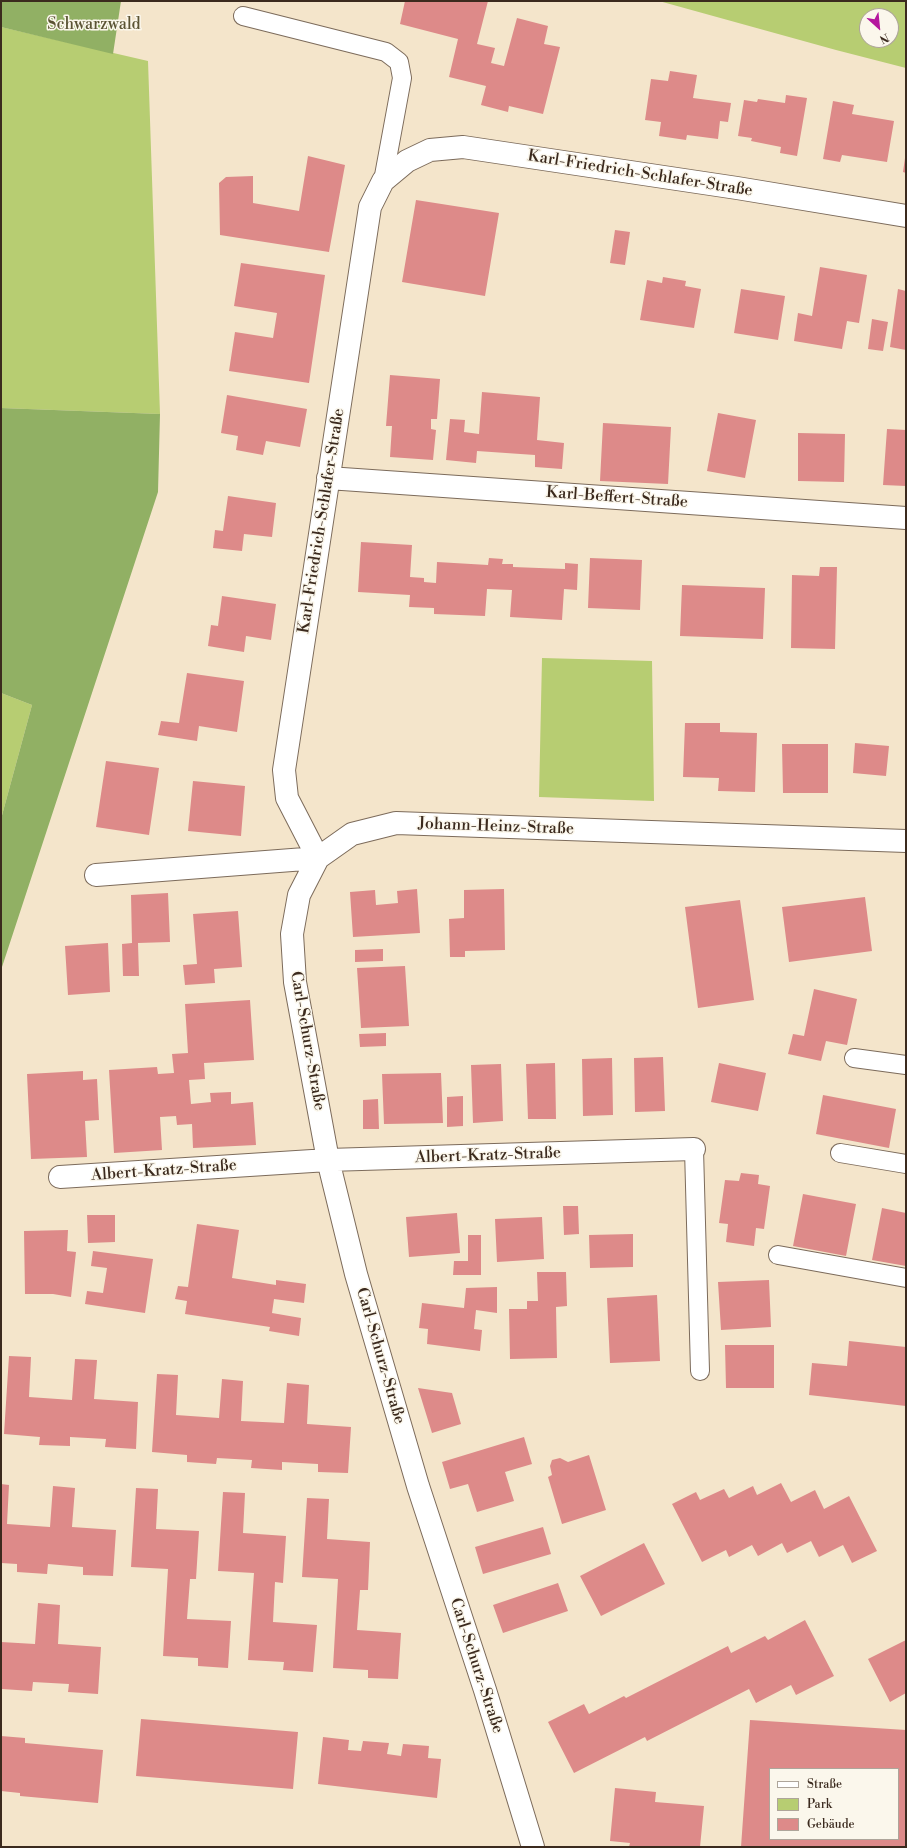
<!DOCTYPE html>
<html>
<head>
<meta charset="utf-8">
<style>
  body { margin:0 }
  #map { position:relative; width:907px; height:1848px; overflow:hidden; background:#f4e5cb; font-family:"Libre Bodoni",serif }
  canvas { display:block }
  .frame { position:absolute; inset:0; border:2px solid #3b2a1e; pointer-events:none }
  .legend { position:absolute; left:769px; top:1768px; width:130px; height:72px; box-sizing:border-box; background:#fbf7ec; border:1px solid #aea59a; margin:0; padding:5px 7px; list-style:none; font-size:12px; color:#3b2a1e }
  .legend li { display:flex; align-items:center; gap:8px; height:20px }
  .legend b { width:20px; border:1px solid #aea59a }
  .north { position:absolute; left:859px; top:8px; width:40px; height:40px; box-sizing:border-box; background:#fbf7ec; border:1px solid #aea59a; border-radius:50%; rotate:153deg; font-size:11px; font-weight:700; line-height:16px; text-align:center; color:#3b2a1e }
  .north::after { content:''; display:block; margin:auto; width:14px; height:18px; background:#b5179e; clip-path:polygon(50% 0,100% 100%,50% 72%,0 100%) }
</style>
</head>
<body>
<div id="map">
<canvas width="907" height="1848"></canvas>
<div class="frame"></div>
<ul class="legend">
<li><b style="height:5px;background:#fff"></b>Straße</li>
<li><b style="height:11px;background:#b7cd72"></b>Park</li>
<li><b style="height:11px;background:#dd8a89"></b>Gebäude</li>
</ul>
<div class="north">N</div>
</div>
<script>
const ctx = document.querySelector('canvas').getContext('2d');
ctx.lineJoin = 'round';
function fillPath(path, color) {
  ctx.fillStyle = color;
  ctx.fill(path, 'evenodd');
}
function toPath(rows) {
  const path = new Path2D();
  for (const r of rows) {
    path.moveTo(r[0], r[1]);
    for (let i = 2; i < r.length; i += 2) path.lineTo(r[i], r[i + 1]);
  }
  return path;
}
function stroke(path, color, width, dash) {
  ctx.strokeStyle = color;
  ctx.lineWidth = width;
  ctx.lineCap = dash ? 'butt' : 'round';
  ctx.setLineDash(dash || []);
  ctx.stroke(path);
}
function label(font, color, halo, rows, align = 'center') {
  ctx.font = font + ' "Libre Bodoni",serif';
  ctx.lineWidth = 3;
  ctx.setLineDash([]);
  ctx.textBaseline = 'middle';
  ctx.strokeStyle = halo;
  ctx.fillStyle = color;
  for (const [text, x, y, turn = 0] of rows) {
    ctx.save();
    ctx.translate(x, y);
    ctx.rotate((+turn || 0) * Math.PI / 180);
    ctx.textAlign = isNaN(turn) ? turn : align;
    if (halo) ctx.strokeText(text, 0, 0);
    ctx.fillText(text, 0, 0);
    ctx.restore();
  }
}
const green = toPath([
  [659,1,906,1,906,68,836,50],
  [867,16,891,16,891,40,867,40],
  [1,27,148,61,160,414,1,408],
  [542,658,652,661,654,801,539,797],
  [1,693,32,705,1,819]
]);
const forest = toPath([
  [1,1,121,1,113,54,1,27],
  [1,408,160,414,158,492,1,970,1,819,32,705,1,693]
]);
const building = toPath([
  [405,1,488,1,477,44,495,48,491,63,504,66,517,18,548,26,544,44,560,47,543,114,509,106,508,112,481,105,486,86,449,77,458,39,400,24],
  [670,71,697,75,693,98,731,103,728,122,720,121,718,139,687,135,686,140,659,136,661,122,645,120,651,79,668,81],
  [786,95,807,98,797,156,780,153,781,147,751,141,752,138,738,136,744,100,757,102,758,99,785,103],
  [833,101,854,105,852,114,894,121,887,162,842,155,840,162,823,159],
  [308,156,345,165,329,252,220,235,219,183,226,177,253,176,253,203,299,211],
  [905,158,906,158,906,173,903,172],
  [416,200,499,213,485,296,402,282],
  [615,230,630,232,625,265,610,263],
  [241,263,325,275,309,383,229,371,235,332,273,338,277,313,234,306],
  [820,267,867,275,859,323,847,321,842,349,794,341,798,313,812,316],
  [663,277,686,281,685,286,701,289,694,328,640,320,647,280,662,283],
  [741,289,785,296,778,340,734,333],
  [898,289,906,291,906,350,890,347],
  [872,319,888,322,883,351,868,349],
  [390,375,440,379,437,419,431,419,431,429,436,430,433,460,390,457,392,426,386,426],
  [482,392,540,397,537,440,564,443,562,469,535,467,535,455,477,451,476,463,446,460,450,419,465,420,464,432,479,434],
  [227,395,307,409,300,447,266,441,263,455,236,450,238,436,221,433],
  [718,413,756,420,745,478,707,471],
  [603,423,671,427,668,484,600,481],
  [887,429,906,430,906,486,883,485],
  [798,433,845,434,844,482,798,481],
  [228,496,276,503,272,537,244,534,242,551,213,548,215,530,223,531],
  [361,542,412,545,410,577,424,578,424,582,436,583,437,562,488,565,489,558,503,559,502,564,513,564,513,567,565,569,565,563,578,564,577,590,564,589,562,620,510,617,512,590,487,589,485,616,434,614,434,608,409,607,410,595,358,592],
  [590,558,642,560,640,610,588,608],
  [820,567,837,567,835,649,791,648,792,575,819,576],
  [682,585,765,588,763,639,680,636],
  [222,596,276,604,271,640,246,636,244,652,208,646,211,625,218,626],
  [187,673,244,681,237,732,199,726,197,741,158,735,161,721,179,723],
  [685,723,720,723,720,732,757,733,755,792,718,791,719,778,683,777],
  [855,743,889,746,886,776,853,773],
  [782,744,828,744,828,793,783,793],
  [106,761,159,768,149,835,96,827],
  [193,781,245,786,241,836,188,831],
  [417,889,420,933,353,937,350,892,375,890,376,905,398,903,397,891],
  [504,889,505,950,465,951,465,957,450,957,449,919,464,918,464,890],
  [168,893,170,942,138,943,139,976,123,976,122,944,132,943,131,895],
  [865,897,872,951,789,962,782,907],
  [740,900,754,1000,698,1008,685,907],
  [238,911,242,967,214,969,215,983,185,985,183,965,197,964,193,914],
  [108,943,110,992,68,995,65,946],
  [383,949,383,961,355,962,355,950],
  [405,966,409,1026,361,1028,357,968],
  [814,989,857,999,847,1045,826,1041,821,1061,788,1054,793,1034,804,1036],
  [250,1000,254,1060,204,1063,205,1079,189,1080,191,1104,211,1102,210,1093,231,1092,231,1104,253,1102,256,1145,193,1148,192,1124,177,1125,176,1116,160,1117,162,1150,114,1153,109,1070,157,1067,158,1074,174,1073,172,1054,188,1053,185,1004],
  [386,1033,386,1046,360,1047,359,1034],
  [663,1057,665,1111,635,1112,634,1058],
  [612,1058,613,1115,583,1116,582,1059],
  [555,1063,556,1119,528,1119,526,1064],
  [719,1063,766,1073,758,1111,711,1102],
  [501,1064,503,1121,473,1123,471,1065],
  [83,1071,83,1080,97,1079,99,1120,85,1121,87,1157,31,1159,27,1074],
  [441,1073,443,1123,384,1124,382,1074],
  [823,1095,896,1109,889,1148,816,1134],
  [463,1096,463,1126,447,1127,447,1097],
  [378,1099,379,1129,363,1129,363,1100],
  [741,1173,759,1175,758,1184,770,1186,764,1229,756,1228,754,1246,726,1242,728,1224,719,1223,725,1180,739,1181],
  [803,1194,856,1204,846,1256,793,1246],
  [563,1206,578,1206,579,1234,564,1235],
  [882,1208,906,1213,906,1266,872,1260],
  [457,1213,460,1253,409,1257,406,1217],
  [87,1215,115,1215,115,1242,88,1243],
  [542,1217,544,1259,497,1262,495,1219],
  [197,1224,239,1230,232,1278,276,1285,276,1280,306,1284,304,1303,274,1299,272,1313,301,1318,299,1336,269,1331,270,1327,185,1314,187,1301,175,1299,178,1286,188,1287],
  [68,1230,67,1251,76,1252,71,1297,53,1294,25,1294,24,1231],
  [633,1234,633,1267,590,1268,589,1235],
  [468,1235,481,1235,481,1275,453,1275,454,1261,468,1261],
  [93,1251,153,1259,145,1313,85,1304,87,1291,103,1293,107,1268,91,1266],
  [537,1272,566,1272,567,1306,556,1307,557,1358,510,1359,509,1309,527,1309,527,1301,538,1301],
  [769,1280,771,1327,721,1330,718,1282],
  [497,1287,497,1313,476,1310,474,1329,482,1330,480,1351,427,1344,428,1329,419,1328,422,1303,464,1308,466,1288],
  [657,1295,660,1361,610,1363,607,1298],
  [849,1341,906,1347,906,1406,809,1395,812,1363,847,1366],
  [725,1345,774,1345,774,1388,726,1388],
  [9,1356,31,1357,29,1397,72,1400,75,1359,97,1360,94,1399,138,1402,136,1449,105,1447,106,1439,70,1437,70,1446,39,1445,40,1437,4,1434],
  [157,1374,178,1375,176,1415,219,1418,222,1379,243,1381,241,1421,284,1423,287,1383,309,1385,307,1424,351,1427,348,1473,318,1472,318,1464,282,1462,282,1470,251,1468,252,1460,217,1458,216,1464,187,1462,187,1455,152,1452],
  [418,1388,452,1393,461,1424,432,1433],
  [524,1437,532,1464,505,1472,514,1501,477,1512,468,1484,450,1489,442,1462],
  [589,1455,606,1510,562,1524,548,1477,552,1475,550,1466,552,1460,560,1458,568,1462],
  [781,1483,791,1502,815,1490,824,1509,849,1496,877,1551,852,1563,843,1545,819,1557,811,1541,787,1553,782,1543,758,1556,752,1545,729,1557,726,1550,702,1562,672,1504,696,1492,700,1500,724,1489,729,1498,753,1486,757,1495],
  [1,1484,9,1485,7,1524,50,1527,53,1486,75,1488,72,1527,116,1530,113,1576,83,1575,83,1567,48,1564,47,1574,17,1572,17,1564,1,1563],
  [136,1488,158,1489,156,1529,199,1531,196,1579,190,1579,187,1619,231,1621,228,1668,198,1666,198,1658,163,1656,168,1569,131,1567],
  [223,1492,245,1493,243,1533,286,1536,283,1583,275,1582,273,1622,317,1625,313,1672,283,1670,284,1662,248,1660,254,1573,218,1571],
  [307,1498,329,1499,327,1539,370,1542,368,1590,360,1590,357,1630,401,1633,398,1679,368,1678,368,1670,333,1668,338,1579,302,1577],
  [543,1527,551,1554,483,1574,475,1547],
  [644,1543,665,1584,601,1616,580,1576],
  [558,1583,568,1611,503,1633,493,1605],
  [38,1603,60,1605,58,1644,101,1647,98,1694,68,1692,69,1684,33,1682,32,1691,2,1689,1,1642,35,1644],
  [805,1620,834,1676,796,1695,791,1685,756,1703,749,1689,647,1741,645,1737,574,1773,548,1722,584,1704,589,1714,624,1696,626,1698,728,1646,731,1653,765,1636,768,1640],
  [906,1640,906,1693,890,1702,868,1659],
  [141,1719,298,1732,293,1789,136,1776],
  [750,1720,906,1730,906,1847,741,1847],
  [770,1769,898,1769,898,1839,770,1839],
  [1,1736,25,1738,25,1743,103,1750,98,1803,20,1796,20,1793,1,1791],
  [323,1737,349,1740,348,1750,361,1751,363,1741,389,1743,387,1754,401,1756,403,1744,429,1746,428,1758,441,1759,437,1798,318,1784],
  [615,1788,656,1792,655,1802,704,1806,700,1847,629,1847,630,1843,610,1841]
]);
const service = toPath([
  [243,16,386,52,399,62,402,78,383,181],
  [854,1058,906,1065],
  [694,1149,700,1371],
  [840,1153,906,1164],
  [778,1255,906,1278]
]);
const minor = toPath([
  [328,478,906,518],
  [96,875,318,858,352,834,396,823,906,841],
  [60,1177,328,1160,694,1149],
  [533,1847,485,1690,418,1486,356,1274,328,1160,295,982,292,934,299,895,318,858,287,798,284,770,370,207,383,181,407,161,430,150,463,147,737,188,906,216]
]);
const parkNames = [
  ["Schwarzwald",94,25]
];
const streetNames = [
  ["Karl-Friedrich-Schlafer-Straße",640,174,9],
  ["Karl-Beffert-Straße",617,498,4],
  ["Karl-Friedrich-Schlafer-Straße",322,521,-81],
  ["Johann-Heinz-Straße",496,827,2],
  ["Carl-Schurz-Straße",307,1041,80],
  ["Albert-Kratz-Straße",488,1156,-2],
  ["Albert-Kratz-Straße",164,1171,-4],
  ["Carl-Schurz-Straße",380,1356,74],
  ["Carl-Schurz-Straße",476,1666,72]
];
fillPath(green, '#b7cd72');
fillPath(forest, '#91b064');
fillPath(building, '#dd8a89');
stroke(service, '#7c6b5b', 20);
stroke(minor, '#7c6b5b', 24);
stroke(service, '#fff', 18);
stroke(minor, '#fff', 22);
label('16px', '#5a5333', '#fbf7ec', parkNames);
label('16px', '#3b2a1e', '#fbf7ec', streetNames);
</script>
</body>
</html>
